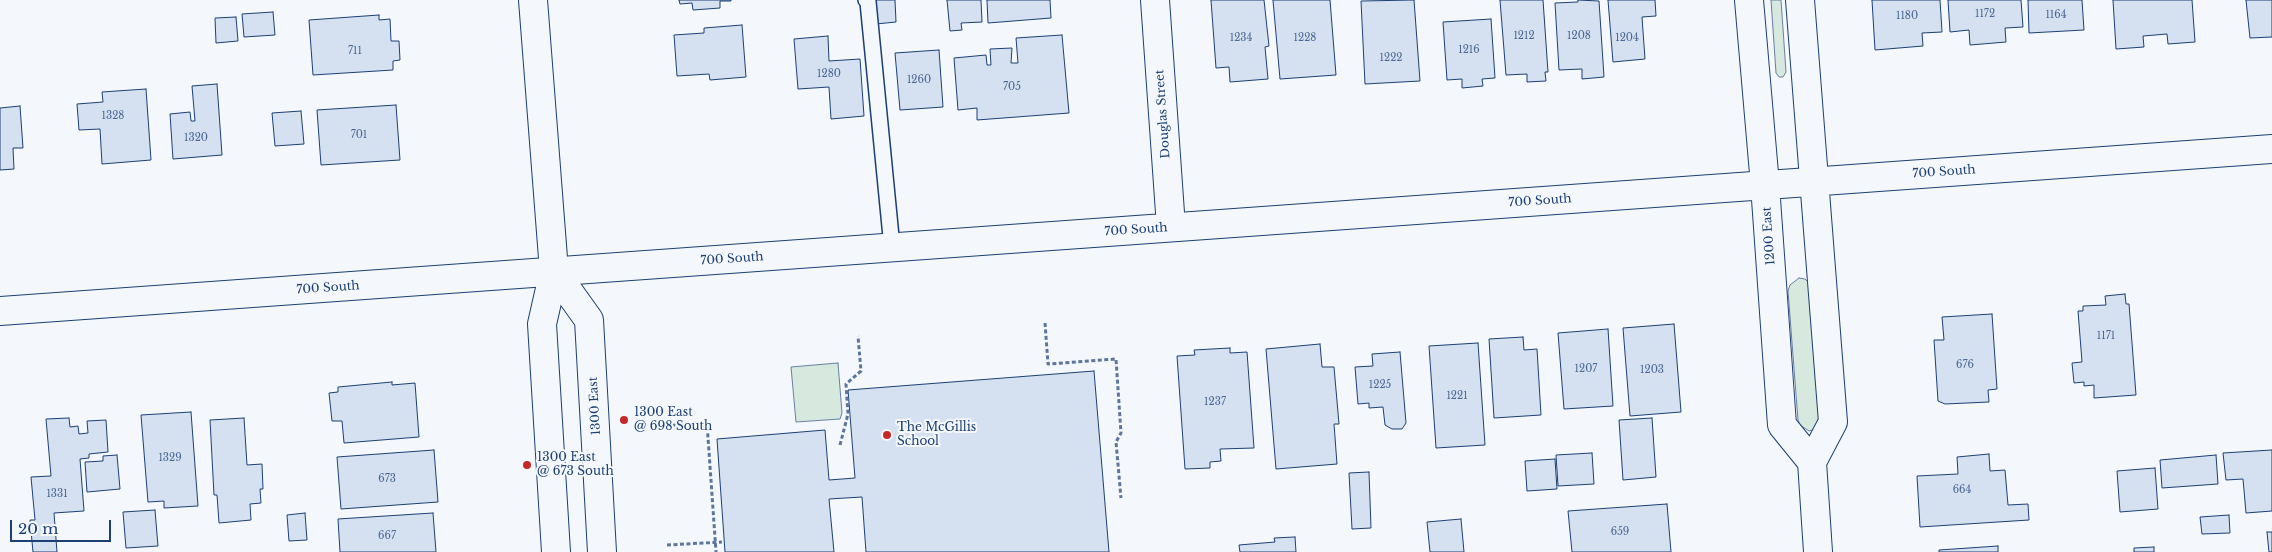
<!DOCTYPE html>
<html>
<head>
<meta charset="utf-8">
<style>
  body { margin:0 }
  #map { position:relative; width:2272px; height:552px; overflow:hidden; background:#f4f7fb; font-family:"Libre Baskerville",serif }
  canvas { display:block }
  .scale { position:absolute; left:10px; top:520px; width:101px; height:22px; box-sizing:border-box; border:2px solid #1d3f73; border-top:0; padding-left:6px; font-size:15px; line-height:18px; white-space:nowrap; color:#1d3f73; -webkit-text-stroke:4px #f4f7fb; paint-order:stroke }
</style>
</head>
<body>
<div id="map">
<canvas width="2272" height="552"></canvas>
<div class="scale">20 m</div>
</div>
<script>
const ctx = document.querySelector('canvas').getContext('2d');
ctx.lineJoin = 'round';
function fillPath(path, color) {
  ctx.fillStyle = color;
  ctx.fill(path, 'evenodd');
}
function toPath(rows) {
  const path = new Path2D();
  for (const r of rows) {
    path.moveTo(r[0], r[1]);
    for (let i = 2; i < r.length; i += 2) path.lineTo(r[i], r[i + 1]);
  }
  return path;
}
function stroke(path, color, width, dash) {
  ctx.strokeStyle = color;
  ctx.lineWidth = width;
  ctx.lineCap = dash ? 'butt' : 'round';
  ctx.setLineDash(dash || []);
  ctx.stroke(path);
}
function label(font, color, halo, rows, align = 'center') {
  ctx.font = font + ' "Libre Baskerville",serif';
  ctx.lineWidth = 4;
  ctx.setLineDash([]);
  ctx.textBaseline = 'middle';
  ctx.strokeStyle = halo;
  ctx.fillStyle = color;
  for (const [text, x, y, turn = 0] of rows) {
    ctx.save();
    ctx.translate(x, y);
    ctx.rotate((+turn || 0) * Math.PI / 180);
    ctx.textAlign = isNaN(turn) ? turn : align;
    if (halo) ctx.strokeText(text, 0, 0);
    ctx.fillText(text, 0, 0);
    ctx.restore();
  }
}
const green = toPath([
  [1771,0,1781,0,1786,72,1783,77,1779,77,1776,73,1771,0],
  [1799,278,1805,279,1809,283,1821,418,1816,429,1809,431,1800,425,1798,420,1788,291,1790,285,1799,278],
  [838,363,842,413,840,419,796,422,791,367,838,363]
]);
const building = toPath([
  [679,0,731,0,731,1,720,1,720,8,693,10,692,3,680,4,679,0],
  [875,0,895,0,896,22,876,24,875,0],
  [947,0,981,0,982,22,961,23,962,30,950,31,947,0],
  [987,0,1050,0,1051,18,988,23,987,0],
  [1211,0,1264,0,1269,46,1265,47,1268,79,1230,82,1229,67,1216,68,1211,0],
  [1273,0,1330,0,1336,75,1280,79,1273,0],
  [1414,0,1420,81,1365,84,1361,1,1414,0],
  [1500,0,1543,0,1548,72,1545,72,1546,81,1527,82,1527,74,1506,75,1500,0],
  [1578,0,1599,1,1604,77,1582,79,1582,69,1559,70,1555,3,1578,2,1578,0],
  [1608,0,1655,0,1656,16,1642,17,1645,59,1613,62,1608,0],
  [1872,0,1940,0,1942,32,1922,33,1923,46,1875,50,1872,0],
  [1948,0,2021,0,2023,27,2005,28,2006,42,1970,45,1969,30,1950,32,1948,0],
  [2028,0,2082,0,2084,30,2029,33,2028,0],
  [2113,0,2192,0,2195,42,2168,44,2167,34,2143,36,2144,47,2116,49,2113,0],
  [2246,0,2272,0,2272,37,2250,38,2246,0],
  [273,12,275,35,244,37,242,14,273,12],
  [379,15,379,20,390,19,391,41,399,41,400,60,393,61,393,70,313,75,309,20,379,15],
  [236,17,238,41,216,43,215,18,236,17],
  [1491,19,1495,78,1482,79,1483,86,1462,88,1462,79,1447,80,1443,22,1491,19],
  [742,25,746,77,710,80,709,74,677,76,674,35,704,33,704,28,742,25],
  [1062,35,1069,113,977,120,977,108,958,110,954,58,986,55,987,65,991,65,990,49,1012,48,1011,63,1018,63,1016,38,1062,35],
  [828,36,829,61,860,59,864,116,831,119,829,87,798,89,794,39,828,36],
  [939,50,943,107,900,110,895,53,939,50],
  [217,84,222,155,173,159,170,114,190,112,191,121,195,121,192,86,217,84],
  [146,89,151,160,102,164,100,129,79,130,77,104,103,102,102,92,146,89],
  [396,105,400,160,321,165,317,110,396,105],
  [20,106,23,148,13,148,14,169,0,170,0,108,20,106],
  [301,111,304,144,275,146,272,113,301,111],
  [2125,294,2126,304,2129,304,2136,395,2094,398,2094,385,2084,386,2084,382,2074,383,2072,363,2082,362,2078,311,2083,311,2083,306,2106,305,2105,296,2125,294],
  [1992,314,1997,389,1988,390,1989,402,1945,404,1938,401,1934,340,1944,340,1942,317,1992,314],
  [1674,324,1681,412,1630,416,1623,328,1674,324],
  [1608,329,1613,406,1564,409,1558,333,1608,329],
  [1523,337,1524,350,1537,349,1541,415,1494,418,1489,339,1523,337],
  [1478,343,1485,445,1436,448,1429,346,1478,343],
  [1320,344,1322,367,1334,367,1339,424,1334,424,1337,464,1276,469,1266,349,1320,344],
  [1230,348,1230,353,1247,352,1254,448,1220,449,1221,461,1210,462,1210,468,1185,469,1177,356,1195,355,1194,350,1230,348],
  [1400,352,1406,423,1402,429,1392,429,1385,425,1383,407,1369,408,1369,403,1358,404,1355,367,1373,366,1372,354,1400,352],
  [1094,371,1109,552,866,552,862,497,829,499,834,552,725,552,717,439,825,430,829,480,855,478,848,390,1094,371],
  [392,382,392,385,415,383,419,437,344,443,342,421,332,421,329,393,338,392,338,387,392,382],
  [191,412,198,506,164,508,164,501,148,502,141,415,191,412],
  [69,418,70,427,78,426,79,434,88,433,87,421,106,420,108,452,89,454,89,458,80,459,84,511,54,513,57,552,33,552,30,520,35,520,31,477,51,476,46,419,69,418],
  [244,418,247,465,262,464,263,489,260,489,261,503,250,504,251,520,219,523,217,495,214,495,210,420,244,418],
  [1652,418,1656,477,1623,480,1619,420,1652,418],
  [434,450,438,502,341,509,337,457,434,450],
  [2272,450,2272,511,2246,513,2243,479,2226,480,2223,453,2272,450],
  [1592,453,1594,484,1558,486,1556,455,1592,453],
  [1989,454,1990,471,2005,470,2008,505,2028,504,2029,520,1920,527,1917,476,1958,474,1957,457,1989,454],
  [117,455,120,489,87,492,85,462,103,461,103,456,117,455],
  [2216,455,2218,484,2162,488,2160,460,2216,455],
  [1555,459,1557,489,1527,491,1525,461,1555,459],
  [2155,468,2158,509,2120,512,2117,471,2155,468],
  [1369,472,1371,528,1352,529,1349,473,1369,472],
  [1667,504,1671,552,1572,552,1568,511,1667,504],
  [155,510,158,546,126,548,123,512,155,510],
  [305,513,307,540,289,541,287,515,305,513],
  [433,513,436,552,340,552,338,519,433,513],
  [2229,515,2230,533,2202,534,2200,517,2229,515],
  [1461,519,1464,552,1430,552,1427,522,1461,519],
  [2267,532,2272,532,2272,552,2269,552,2267,532],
  [1295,537,1296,552,1240,552,1239,545,1275,542,1274,538,1295,537],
  [1998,546,1998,552,1939,552,1939,550,1998,546],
  [2154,547,2154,552,2134,552,2134,548,2154,547]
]);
const path = toPath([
  [1045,323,1048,364,1116,359,1121,433,1116,442,1121,498],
  [659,426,707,423,716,552],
  [840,445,848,414,846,384,861,371,858,336],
  [667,545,722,542]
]);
const lane = toPath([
  [866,0,868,2,892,247]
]);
const street = toPath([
  [1155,0,1171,227],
  [1749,0,1765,185,1782,425,1812,462],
  [1800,0,1833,422,1812,462,1818,552],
  [0,311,2272,149]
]);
const secondary = toPath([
  [533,0,554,271,542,324,556,552],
  [554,271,589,320,602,552]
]);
const markers = [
  [624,420,5,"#c62828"],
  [887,435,5,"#c62828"],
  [527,465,5,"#c62828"]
];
const numberNames = [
  ["1172",1985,14],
  ["1164",2056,15],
  ["1180",1907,16],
  ["1212",1524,36],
  ["1208",1579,36],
  ["1234",1241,38],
  ["1228",1305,38],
  ["1204",1627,38],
  ["1216",1469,50],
  ["711",355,51],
  ["1222",1391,58],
  ["1280",829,74],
  ["1260",919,80],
  ["705",1012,87],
  ["1328",113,116],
  ["701",359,135],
  ["1320",196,138],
  ["1171",2106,336],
  ["676",1965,365],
  ["1207",1586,369],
  ["1203",1652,370],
  ["1225",1380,385],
  ["1221",1457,396],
  ["1237",1215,402],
  ["1329",170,458],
  ["673",387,479],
  ["664",1962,490],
  ["1331",57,494],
  ["659",1620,532],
  ["667",387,536]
];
const streetNames = [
  ["Douglas Street",1163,114,-94],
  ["700 South",1944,172,-4],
  ["700 South",1540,201,-4],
  ["700 South",1136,230,-4],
  ["1200 East",1769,236,-94],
  ["700 South",732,259,-4],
  ["700 South",328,288,-4],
  ["1300 East",595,406,-93]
];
const poiNames = [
  ["1300 East",634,413],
  ["@ 698 South",634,427],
  ["The McGillis",897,428],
  ["School",897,442],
  ["1300 East",537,458],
  ["@ 673 South",537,472]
];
fillPath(green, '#d7e8df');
stroke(green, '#687fa3', 1);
fillPath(building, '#d5e0f0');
stroke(building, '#1d3f73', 1);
stroke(lane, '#1d3f73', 18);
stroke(street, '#1d3f73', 30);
stroke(secondary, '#1d3f73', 30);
stroke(path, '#5e769c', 3, [4, 2.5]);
stroke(lane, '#f4f7fb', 15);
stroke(street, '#f4f7fb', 28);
stroke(secondary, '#f4f7fb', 28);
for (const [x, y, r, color] of markers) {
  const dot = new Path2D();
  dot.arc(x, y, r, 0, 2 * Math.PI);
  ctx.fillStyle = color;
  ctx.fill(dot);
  stroke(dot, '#f4f7fb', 2);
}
label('10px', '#4b6792', null, numberNames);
label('12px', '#1d3f73', '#f4f7fb', streetNames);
label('12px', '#1d3f73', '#f4f7fb', poiNames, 'left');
</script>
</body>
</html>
